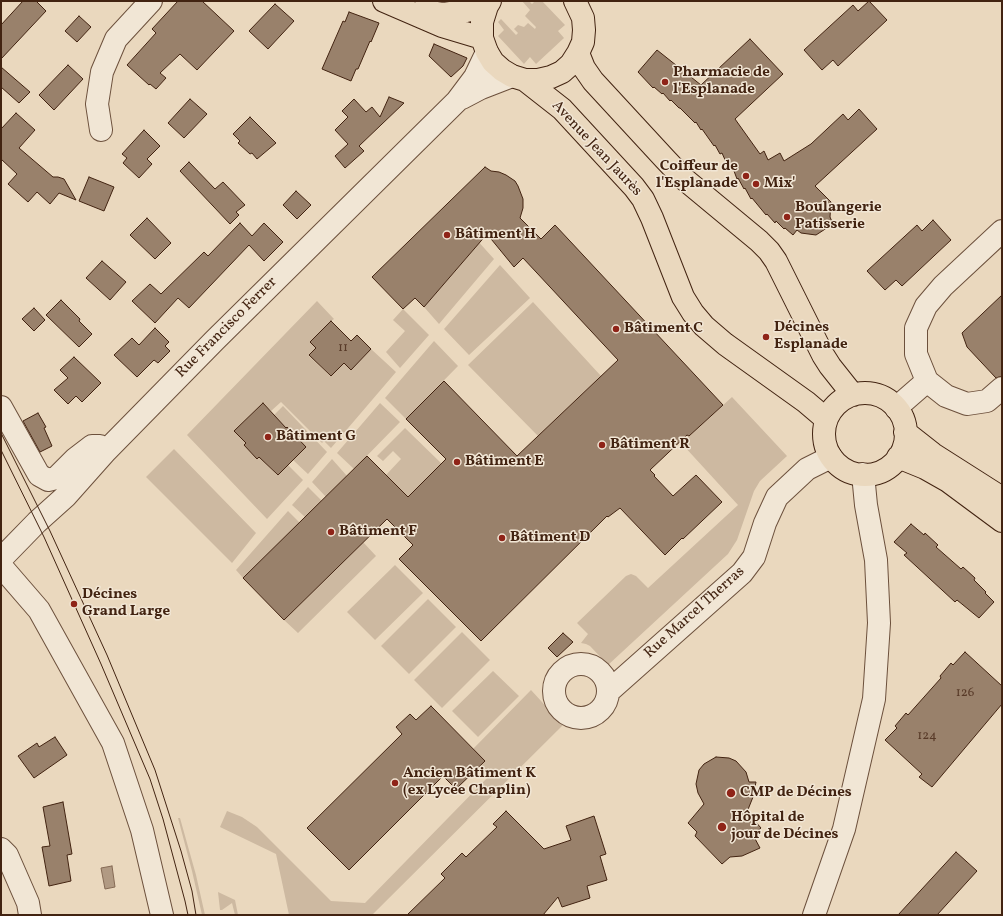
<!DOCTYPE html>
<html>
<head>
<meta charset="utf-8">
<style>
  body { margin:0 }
  #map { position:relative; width:1003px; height:916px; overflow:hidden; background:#ead8be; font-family:Vollkorn,serif }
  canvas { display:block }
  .frame { position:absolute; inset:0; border:2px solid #422311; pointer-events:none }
</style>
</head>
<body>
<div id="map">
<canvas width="1003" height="916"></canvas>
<div class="frame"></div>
</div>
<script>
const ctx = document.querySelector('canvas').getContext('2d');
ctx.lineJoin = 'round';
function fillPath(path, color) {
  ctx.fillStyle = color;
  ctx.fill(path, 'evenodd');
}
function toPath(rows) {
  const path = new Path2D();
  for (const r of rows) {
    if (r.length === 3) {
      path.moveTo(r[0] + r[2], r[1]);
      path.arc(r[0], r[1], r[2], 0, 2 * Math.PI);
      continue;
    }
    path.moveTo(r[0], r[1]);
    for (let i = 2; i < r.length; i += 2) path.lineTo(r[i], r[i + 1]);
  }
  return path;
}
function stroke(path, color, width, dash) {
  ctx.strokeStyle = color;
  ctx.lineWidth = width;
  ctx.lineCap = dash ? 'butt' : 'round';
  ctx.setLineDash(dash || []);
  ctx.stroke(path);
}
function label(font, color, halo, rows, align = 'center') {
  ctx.font = font + ' Vollkorn,serif';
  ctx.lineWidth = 3;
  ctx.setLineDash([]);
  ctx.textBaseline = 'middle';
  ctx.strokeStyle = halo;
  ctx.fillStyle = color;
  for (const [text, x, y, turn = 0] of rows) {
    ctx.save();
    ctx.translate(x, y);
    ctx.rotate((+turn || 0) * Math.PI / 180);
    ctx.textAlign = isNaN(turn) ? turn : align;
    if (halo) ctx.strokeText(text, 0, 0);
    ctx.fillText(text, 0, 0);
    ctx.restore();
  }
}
const green = toPath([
  [522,1,529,1,532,4,535,1,542,1,565,25,558,31,564,38,536,64,530,57,524,64,498,36,504,30,498,22,501,19,516,35,518,33,514,29,518,25,524,27,528,23,535,29,536,27,525,16,530,10],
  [476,239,494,259,439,324,424,307,476,247],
  [500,265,530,298,469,355,444,329],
  [317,301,334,319,331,321,316,348,309,356,330,376,344,363,351,370,371,349,396,372,331,448,324,441,322,443,281,402,271,411,263,403,234,431,246,443,244,445,257,459,259,457,277,475,288,465,303,480,267,519,187,435],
  [533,302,601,376,538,436,468,365],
  [403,309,429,335,400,368,386,352,405,331,393,320],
  [434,341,458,366,406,419,385,398],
  [732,397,787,456,760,481,754,491,737,540,728,554,608,665,590,646,586,644,581,643,588,634,577,623,626,576,631,574,636,576,648,588,738,505,683,445,689,436],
  [380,403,400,422,354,469,337,453],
  [283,406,327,452,308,474,293,460,306,447,287,427,285,429,274,418,275,416,274,415],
  [405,428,442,464,408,497,386,475,401,459,393,451,383,461,377,456],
  [174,449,256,533,232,563,146,477],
  [332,459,347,476,326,497,312,482],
  [308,487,322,501,305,517,292,505],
  [288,511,300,523,243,578,236,570],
  [363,542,376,556,298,633,284,620],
  [395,565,423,593,375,640,347,612],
  [428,599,456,627,409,674,381,646],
  [462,632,490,660,442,708,414,680],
  [493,671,519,696,478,737,452,711],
  [531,690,563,725,372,915,289,915,276,854,220,827,227,811,242,817,257,827,331,901,365,903,490,775,481,765,485,761,473,749],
  [178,818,180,818,196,875,205,915,202,915,192,871],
  [218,892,235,900,238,915,235,915,232,903,222,910,220,910]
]);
const water = toPath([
  [112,866,115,887,105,889,101,868,112,866]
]);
const building = toPath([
  [23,1,36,1,46,11,1,59,1,25,23,1],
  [178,1,202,1,234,31,197,70,180,54,160,73,166,78,156,89,150,84,149,85,127,65,156,33,152,29,178,1],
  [869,1,887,20,838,66,833,60,822,70,804,50,853,5,858,11,869,1],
  [275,4,294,21,268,49,249,31,275,4],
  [349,12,379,23,371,42,370,41,358,69,356,69,351,81,322,69,343,21,345,22,349,12],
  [79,16,91,27,77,42,65,31,79,16],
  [750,39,783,74,735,119,760,154,764,151,768,160,780,153,784,161,811,144,843,114,848,120,859,109,877,129,815,186,831,202,830,217,833,224,816,235,801,233,797,230,793,235,785,228,784,229,776,221,775,223,767,214,766,215,752,198,751,199,745,188,744,189,738,178,737,179,734,171,727,162,726,162,722,153,720,154,715,145,714,146,702,129,701,130,696,122,695,123,680,108,679,108,671,100,670,101,663,93,662,94,654,87,653,88,638,72,657,50,701,85,750,39],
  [434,44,467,58,463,66,451,77,429,56,434,44],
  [68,65,83,79,54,110,39,95,68,65],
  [1,67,30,92,19,103,1,87,1,67],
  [389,97,404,103,359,146,364,151,345,168,335,156,348,144,335,130,348,117,342,111,354,99,366,112,372,107,380,117,389,97],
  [190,99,207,114,184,138,168,123,190,99],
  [16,113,35,130,19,148,53,177,58,177,64,179,76,200,59,193,50,204,37,192,28,202,8,184,17,174,1,159,1,129,16,113],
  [250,117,276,143,257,159,252,153,250,154,238,143,240,141,233,134,250,117],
  [144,130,160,146,147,159,152,164,139,178,123,163,127,158,122,154,144,130],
  [189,162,215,189,223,182,245,205,236,212,239,215,230,224,180,171,189,162],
  [485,167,491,171,499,172,506,175,515,181,518,186,523,199,523,208,520,218,541,239,555,225,723,405,689,436,687,435,650,470,655,475,654,476,673,496,696,475,722,502,683,539,682,538,665,555,620,508,608,517,607,516,481,641,399,559,413,545,387,519,284,620,243,578,367,456,408,497,446,459,406,419,444,381,517,456,618,360,523,258,514,267,487,234,424,307,415,298,403,309,372,277,485,167],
  [89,177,114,187,104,211,79,201,89,177],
  [296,191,311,205,297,219,283,205,296,191],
  [147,218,171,243,155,259,130,235,147,218],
  [933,220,951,240,902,286,896,280,885,290,867,271,917,225,922,231,933,220],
  [240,223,252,236,264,223,283,242,264,261,249,245,189,308,178,298,155,323,132,301,150,284,161,294,204,252,208,256,240,223],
  [102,261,126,282,110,300,86,278,102,261],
  [1002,295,1002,376,996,378,967,347,962,333,1002,295],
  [61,300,80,319,79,321,92,334,79,347,46,315,61,300],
  [34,308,45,320,34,331,22,319,34,308],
  [331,321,351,341,357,335,371,349,351,370,344,363,331,376,309,355,316,348,310,342,331,321],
  [155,328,169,342,165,346,170,351,158,363,154,360,137,377,114,355,132,338,139,345,155,328],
  [74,357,101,383,82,402,76,396,68,404,54,390,68,378,60,370,74,357],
  [263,403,286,428,287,427,306,447,278,475,259,457,257,459,244,445,246,443,234,431,263,403],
  [38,413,46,427,44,428,52,446,40,452,23,421,38,413],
  [911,524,924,535,925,533,938,545,936,547,961,569,963,567,975,578,974,580,986,592,985,593,994,602,979,618,957,600,955,602,904,555,907,553,894,542,911,524],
  [563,633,573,642,557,657,548,648,563,633],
  [965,652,1002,686,1002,704,932,787,919,777,922,774,885,740,897,728,895,726,906,713,908,715,941,678,940,676,951,663,953,665,965,652],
  [431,706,485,761,456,789,443,776,349,870,307,828,402,734,396,727,410,714,416,720,431,706],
  [55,737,67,755,34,778,18,756,37,743,39,747,55,737],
  [716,757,729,758,736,761,746,772,749,782,756,782,753,797,747,812,761,828,753,835,760,848,742,856,730,857,722,864,695,836,697,832,688,823,704,804,698,793,696,784,699,770,704,764,716,757],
  [63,802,72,854,67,855,71,881,49,886,42,847,50,846,43,807,63,802],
  [506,811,544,849,571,840,566,826,594,816,606,854,600,856,607,880,587,886,590,898,562,907,558,897,543,915,407,915,445,878,441,874,462,853,466,857,497,827,493,824,506,811],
  [956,852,977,871,937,915,898,915,956,852]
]);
const minor = toPath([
  [462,98,481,88,512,76],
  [101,130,97,104,102,72,116,39,151,1],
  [927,381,946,396,967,404,987,401,1002,388],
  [1,407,39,475,48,480,56,478,75,459,92,446,100,446,106,451],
  [896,408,927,381,916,354,916,328,926,306,943,286,1002,231],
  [1,559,37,522,66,496,106,451,215,340,457,101,475,77,487,52],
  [1,566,39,610,113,743,142,830,162,915],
  [581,691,27],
  [608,692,742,573,754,557,765,523,777,497,807,469,831,457],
  [1,849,7,855,28,903,30,915],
  [814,915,844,829,874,699,879,623,876,560,866,505,863,474]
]);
const major = toPath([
  [384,1,442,26,482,38],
  [490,1,487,6,482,22,482,38,487,52,493,62,502,70,512,76,525,80,538,80,551,77,562,72,571,64,578,53,583,42,584,30,583,18,575,1],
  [422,11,443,14,466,11,487,6],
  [578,53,584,68,593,81,665,159,683,178,759,241,769,251,776,261,823,355,830,366,853,395],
  [525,80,562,109,634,187,643,199,652,218,683,297,693,313,704,326,725,344,806,402,826,419],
  [865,434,41],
  [905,432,933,454,1002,498],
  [898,457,925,468,948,481,1002,521]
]);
const tram = toPath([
  [1,433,50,531,107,655,155,770,181,851,192,891,196,915],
  [1,450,44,537,101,664,150,779,163,819,185,901,188,915]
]);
const markers = [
  [665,82,4,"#8f2418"],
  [746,176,4,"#8f2418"],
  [756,184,4,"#8f2418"],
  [787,217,4,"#8f2418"],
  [447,235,4,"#8f2418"],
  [616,329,4,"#8f2418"],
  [766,337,4,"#8f2418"],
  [268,437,4,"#8f2418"],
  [602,445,4,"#8f2418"],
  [457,462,4,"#8f2418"],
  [331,532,4,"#8f2418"],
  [502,538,4,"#8f2418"],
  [74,604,4,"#8f2418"],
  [395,783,4,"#8f2418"],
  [731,793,5,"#8f2418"],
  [722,827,5,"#8f2418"]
];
const numberNames = [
  ["11",343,349],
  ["126",965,694],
  ["124",927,737]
];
const poiNames = [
  ["Pharmacie de",673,73],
  ["l'Esplanade",673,90],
  ["Coiffeur de",738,167,"right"],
  ["l'Esplanade",738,184,"right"],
  ["Mix'",764,184],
  ["Boulangerie",795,208],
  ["Patisserie",795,225],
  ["Bâtiment H",455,235],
  ["Décines",774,328],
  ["Esplanade",774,345],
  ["Bâtiment C",624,329],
  ["Bâtiment G",276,437],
  ["Bâtiment R",610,445],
  ["Bâtiment E",465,462],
  ["Bâtiment F",339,532],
  ["Bâtiment D",510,538],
  ["Décines",82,595],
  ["Grand Large",82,612],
  ["Ancien Bâtiment K",403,774],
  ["(ex Lycée Chaplin)",403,791],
  ["CMP de Décines",740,793],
  ["Hôpital de",731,818],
  ["jour de Décines",731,835]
];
const streetNames = [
  ["Avenue Jean Jaurès",596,149,47],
  ["Rue Francisco Ferrer",227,328,-45],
  ["Rue Marcel Therras",695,613,-42]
];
fillPath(green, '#cdb9a1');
fillPath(water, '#b19a83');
stroke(water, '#856a55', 1);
fillPath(building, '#99816b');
stroke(building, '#422311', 1);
stroke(minor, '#6c503c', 24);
stroke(major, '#422311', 24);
stroke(minor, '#f1e6d5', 22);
stroke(major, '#ead8be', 22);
stroke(tram, '#422311', 1);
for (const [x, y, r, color] of markers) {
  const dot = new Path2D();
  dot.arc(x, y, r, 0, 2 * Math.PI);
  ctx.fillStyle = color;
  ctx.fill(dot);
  stroke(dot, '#f1e6d5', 1.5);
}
label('13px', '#583a28', null, numberNames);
label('bold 15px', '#422311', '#f1e6d5', poiNames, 'left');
label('15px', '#422311', '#f1e6d5', streetNames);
</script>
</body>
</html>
